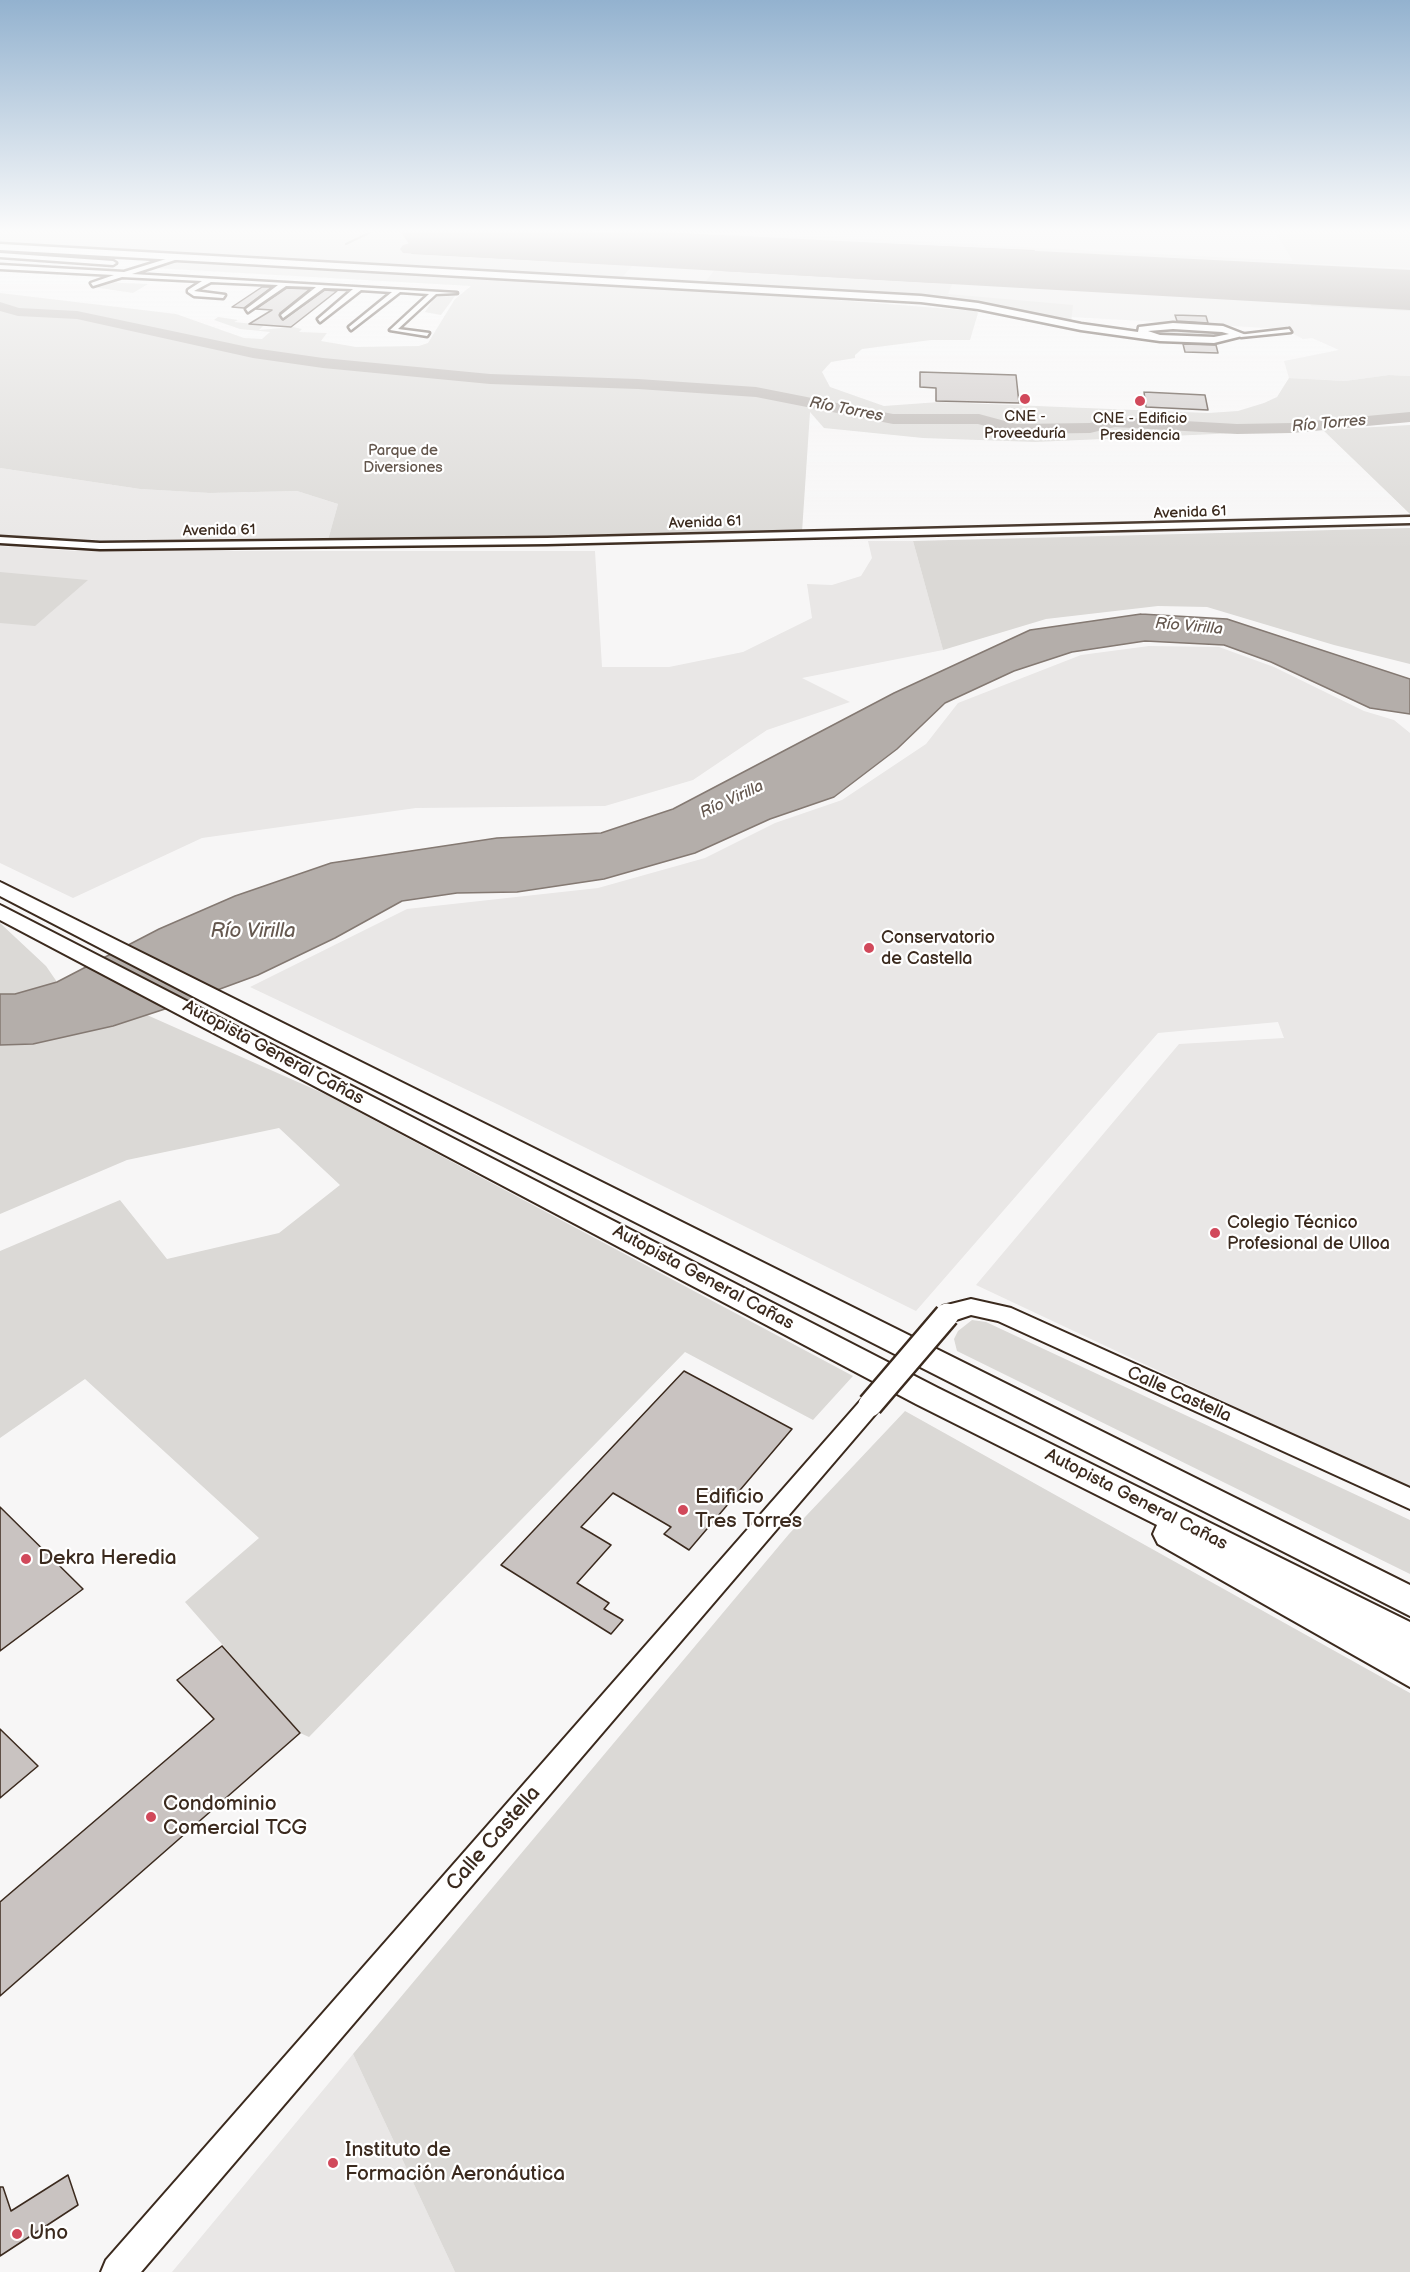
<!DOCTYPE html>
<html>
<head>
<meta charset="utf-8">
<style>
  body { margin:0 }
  canvas { display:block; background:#f7f6f6 }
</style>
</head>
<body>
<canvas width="1410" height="2272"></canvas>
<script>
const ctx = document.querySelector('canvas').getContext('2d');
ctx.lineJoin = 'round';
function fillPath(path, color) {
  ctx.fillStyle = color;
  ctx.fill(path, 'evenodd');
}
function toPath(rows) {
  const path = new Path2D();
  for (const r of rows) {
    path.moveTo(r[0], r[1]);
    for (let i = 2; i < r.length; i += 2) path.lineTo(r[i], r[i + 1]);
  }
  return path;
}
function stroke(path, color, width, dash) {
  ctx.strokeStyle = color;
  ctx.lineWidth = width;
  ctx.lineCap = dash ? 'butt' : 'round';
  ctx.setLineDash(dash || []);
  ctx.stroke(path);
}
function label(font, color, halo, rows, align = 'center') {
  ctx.font = font + ' "Balsamiq Sans",sans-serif';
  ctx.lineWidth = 4.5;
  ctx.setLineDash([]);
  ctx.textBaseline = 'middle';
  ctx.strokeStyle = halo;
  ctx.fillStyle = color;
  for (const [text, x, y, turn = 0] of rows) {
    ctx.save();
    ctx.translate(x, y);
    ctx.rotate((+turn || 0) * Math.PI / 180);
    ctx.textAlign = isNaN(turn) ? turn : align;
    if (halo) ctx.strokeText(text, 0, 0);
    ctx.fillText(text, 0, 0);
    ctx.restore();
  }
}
const built = toPath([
  [0,232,1298,232,1276,232,1294,261,1410,267,1410,376,1389,375,1345,381,1289,378,1284,361,1339,350,1312,338,1303,339,1284,329,1072,317,1005,305,281,259],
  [0,468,140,489,210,493,297,491,338,504,328,540,124,541,0,536],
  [868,541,913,541,943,650,802,678,850,702,767,730,693,780,605,806,416,808,202,838,73,898,0,863,0,546,75,551,595,551,602,667,669,667,743,652,812,618,807,584,832,585,861,576,872,558],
  [1149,646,1219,647,1274,667,1364,711,1394,720,1410,733,1410,1489,976,1285,1179,1044,1284,1038,1278,1022,1158,1033,916,1311,499,1105,250,987,407,909,598,888,705,858,775,823,842,800,926,744,958,703,1081,655],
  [353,2054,455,2272,172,2272]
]);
const green = toPath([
  [0,232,426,232,421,236,418,247,410,247,406,250,635,263,623,276,706,281,717,267,954,280,948,294,1073,305,1071,323,982,304,0,246],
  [459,232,577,232,1265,262,1410,269,1410,282],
  [588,232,810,236,1293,261,1275,232,1410,232,1410,268],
  [435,239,724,254,731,256,725,262,717,263,439,248,430,245],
  [752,256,1063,272,1078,277,1074,281,1059,282,740,264,742,257],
  [183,260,721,291,976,311,978,313,970,340,931,340,862,349,855,355,855,358,831,362,822,372,830,387,884,406,939,402,1208,413,1238,411,1264,403,1277,397,1289,378,1345,381,1389,375,1410,376,1410,421,1283,431,1035,442,923,438,824,428,810,412,802,532,328,540,338,504,297,491,210,493,140,489,0,468,0,293,176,314,244,338,262,339,270,332,240,329,214,320,218,317,238,320,234,322,264,325,259,330,293,327,302,329,299,332,327,333,321,341,356,347,419,346,428,343,455,299,471,286,154,268],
  [1114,275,1272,283,1288,289,1271,293,1111,284,1097,279],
  [112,282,122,283,148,284,133,293,93,287],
  [1314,287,1410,291,1410,300,1322,296,1309,292,1308,289],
  [455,296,441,315,425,312,435,297],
  [1309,300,1410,305,1410,311,1311,306],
  [1162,328,1227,331,1233,334,1202,337,1162,336,1147,331],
  [1410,425,1410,514,1323,430],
  [1410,528,1410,664,1334,645,1207,607,1158,606,1046,619,943,650,913,541],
  [0,572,88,580,35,626,0,623],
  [0,923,46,966,57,982,15,994,0,994],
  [147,1015,327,1095,853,1376,813,1420,685,1352,309,1737,300,1733,185,1602,259,1538,85,1379,0,1438,0,1251,120,1200,167,1259,279,1233,340,1185,279,1128,127,1160,0,1214,0,1045,33,1044],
  [972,1320,986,1322,1410,1520,1410,1574,957,1351,954,1339,958,1331],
  [905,1411,1410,1693,1410,2272,455,2272,353,2054,789,1534]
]);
const water = toPath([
  [1141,614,1227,619,1410,679,1410,714,1370,708,1271,662,1224,645,1145,641,1072,652,1014,671,945,703,897,749,834,797,770,819,695,853,604,879,517,892,457,893,402,901,335,938,258,975,171,1007,113,1026,33,1044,0,1045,0,994,15,994,57,982,159,929,235,896,331,863,497,838,601,833,673,809,894,693,1030,630,1141,614]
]);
const stream = toPath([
  [595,232,1034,251],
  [346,244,371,232],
  [412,253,625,264],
  [722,270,938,282]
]);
const river = toPath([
  [0,302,19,308,77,311,253,348,323,358,490,374,638,379,756,387,893,414,979,414,1016,424,1090,423,1115,417,1237,424,1292,423,1410,412,1410,422,1292,433,1237,434,1115,427,1090,433,1016,434,978,424,893,424,756,397,638,389,490,384,323,368,253,358,77,319,18,316,0,311,0,302]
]);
const taxiway = toPath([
  [410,243,1410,296,1410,310,403,253,400,249,403,245,410,243]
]);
const runway = toPath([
  [403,232,664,232,1410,270,1410,302,426,249,409,244,402,234,403,232]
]);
const building = toPath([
  [262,287,272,287,244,308,232,307,262,287],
  [287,288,310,289,280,313,283,320,325,290,337,291,291,327,249,324,272,310,256,309,287,288],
  [1175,315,1206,316,1208,323,1177,321,1175,315],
  [1183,344,1216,345,1218,353,1185,352,1183,344],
  [920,372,1016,375,1019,403,936,401,936,388,920,387,920,372],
  [1144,392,1205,395,1208,410,1146,407,1144,392],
  [684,1371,792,1429,689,1550,664,1534,671,1527,613,1493,581,1527,611,1545,577,1583,609,1603,604,1609,623,1620,611,1634,501,1565,684,1371],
  [0,1507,83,1589,0,1651,0,1507],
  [222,1646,300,1733,0,1996,0,1902,214,1719,177,1680,222,1646],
  [0,1729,38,1766,0,1798,0,1729],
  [68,2175,78,2205,0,2256,0,2187,3,2187,11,2211,68,2175]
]);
const minor = toPath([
  [0,253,113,261,116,263,113,265,0,257,0,253],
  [179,255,181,258,132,274,457,293,436,294,398,329,429,333,427,336,390,330,429,294,400,292,351,330,349,327,392,292,361,290,320,322,318,319,353,289,324,288,283,318,281,315,316,287,286,286,248,312,246,309,278,285,211,282,194,291,225,295,223,298,194,296,188,292,188,290,202,281,122,277,93,286,91,283,114,275,0,269,0,265,124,272,179,255],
  [1289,329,1291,332,1241,337,1238,335,1289,329],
  [1410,517,1410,523,547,544,100,549,0,543,0,537,100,543,547,538,1410,517]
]);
const tertiary = toPath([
  [971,1299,1011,1308,1410,1488,1410,1509,998,1321,971,1315,947,1323,939,1321,936,1315,943,1306,971,1299],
  [870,1396,878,1399,882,1405,878,1411,141,2272,101,2272,106,2260,862,1399,870,1396]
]);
const secondary = toPath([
  [0,244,921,296,978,303,1081,324,1138,332,1139,327,1173,323,1223,326,1246,335,1214,343,1160,341,1081,330,978,309,921,302,0,250,0,244],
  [1173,329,1222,332,1229,334,1214,337,1160,335,1148,331,1173,329]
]);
const trunk = toPath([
  [0,882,1410,1585,1410,1616,275,1039,0,896,0,882],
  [0,905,938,1388,1410,1622,1410,1687,1158,1544,1153,1534,1157,1525,916,1404,0,920,0,905]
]);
const tertiaryBridge = toPath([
  [870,1405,947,1315]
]);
const markers = [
  [1025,399,6,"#d1495b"],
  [1140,401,6,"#d1495b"],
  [869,948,6,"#d1495b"],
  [1215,1233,6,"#d1495b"],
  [683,1510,6,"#d1495b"],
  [26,1559,6,"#d1495b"],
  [151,1817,6,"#d1495b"],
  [333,2163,6,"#d1495b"],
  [17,2234,6,"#d1495b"]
];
const farPoinames = [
  ["CNE -",1025,417],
  ["Proveeduría",1025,434],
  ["CNE - Edificio",1140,419],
  ["Presidencia",1140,436]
];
const farParknames = [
  ["Parque de",403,451],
  ["Diversiones",403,468]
];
const farStreetnames = [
  ["Avenida 61",1190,513,-2],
  ["Avenida 61",705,523,-2],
  ["Avenida 61",219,531,-1]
];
const farWaternames = [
  ["Río Torres",846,410,11],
  ["Río Torres",1329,424,-5],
  ["Río Virilla",1189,627,5],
  ["Río Virilla",732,800,-25]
];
const poiNames = [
  ["Conservatorio",881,938],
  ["de Castella",881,959],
  ["Colegio Técnico",1227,1223],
  ["Profesional de Ulloa",1227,1244]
];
const streetNames = [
  ["Autopista General Cañas",273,1053,28],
  ["Autopista General Cañas",703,1278,28],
  ["Calle Castella",1179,1395,24],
  ["Autopista General Cañas",1136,1500,27]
];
const waterNames = [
  ["Río Virilla",253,932]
];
const nearPoinames = [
  ["Edificio",695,1498],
  ["Tres Torres",695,1522],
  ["Dekra Heredia",38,1559],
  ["Condominio",163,1805],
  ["Comercial TCG",163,1829],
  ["Instituto de",345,2151],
  ["Formación Aeronáutica",345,2175],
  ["Uno",29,2234]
];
const nearStreetnames = [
  ["Calle Castella",494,1839,-49]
];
fillPath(built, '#e9e7e6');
fillPath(green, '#dbd9d6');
fillPath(water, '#b4aeaa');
stroke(water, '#847972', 1.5);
stroke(stream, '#847972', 2);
fillPath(river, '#b4aeaa');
fillPath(taxiway, '#99908a');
fillPath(runway, '#99908a');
fillPath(building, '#c9c3c1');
stroke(building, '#3b2a1e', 1.5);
stroke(minor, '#3b2a1e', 5);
stroke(tertiary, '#3b2a1e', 4);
stroke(secondary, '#3b2a1e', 5);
stroke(trunk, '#3b2a1e', 4);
fillPath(minor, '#fff');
fillPath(tertiary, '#fff');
fillPath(secondary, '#fff');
fillPath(trunk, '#fff');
stroke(tertiaryBridge, '#3b2a1e', 28, []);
stroke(tertiaryBridge, '#fff', 23);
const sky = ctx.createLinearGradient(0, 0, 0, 550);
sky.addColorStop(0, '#93b2cf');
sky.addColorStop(0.42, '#fbfbfb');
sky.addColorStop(1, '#fbfbfb00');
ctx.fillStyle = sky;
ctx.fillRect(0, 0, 1410, 550);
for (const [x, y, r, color] of markers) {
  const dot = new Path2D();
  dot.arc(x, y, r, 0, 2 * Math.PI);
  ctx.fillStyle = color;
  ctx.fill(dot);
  stroke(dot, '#fff', 2);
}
label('15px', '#3b2a1e', '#fff', farPoinames);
label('15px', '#63564c', '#fff', farParknames);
label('15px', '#3b2a1e', '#fff', farStreetnames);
label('italic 16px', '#65584f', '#fff', farWaternames);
label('18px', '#3b2a1e', '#fff', poiNames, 'left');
label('18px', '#3b2a1e', '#fff', streetNames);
label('italic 20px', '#65584f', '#fff', waterNames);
label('21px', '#3b2a1e', '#fff', nearPoinames, 'left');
label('21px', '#3b2a1e', '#fff', nearStreetnames);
</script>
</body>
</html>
